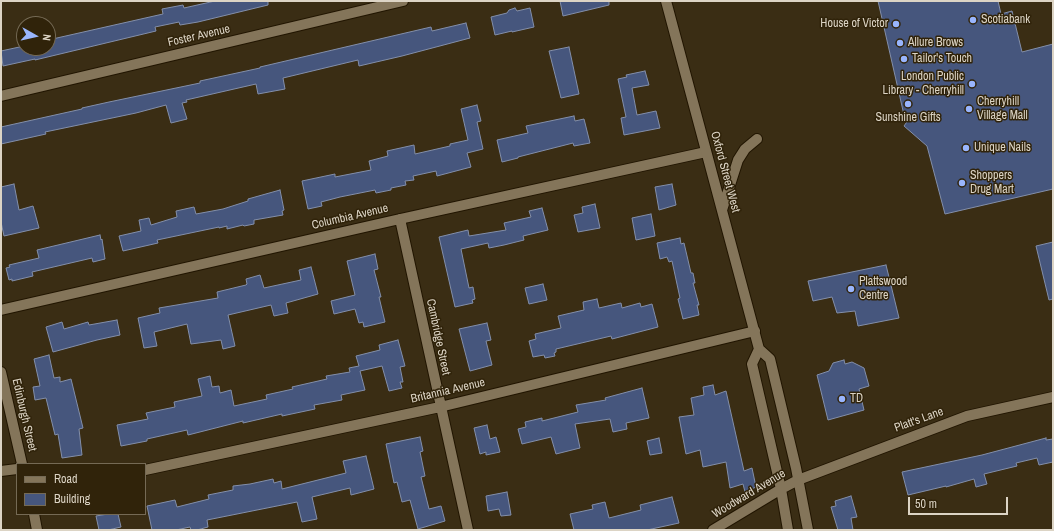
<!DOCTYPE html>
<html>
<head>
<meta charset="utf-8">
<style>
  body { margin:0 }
  #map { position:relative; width:1054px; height:531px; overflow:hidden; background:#3a2d14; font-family:"Archivo Narrow",sans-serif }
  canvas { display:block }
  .frame { position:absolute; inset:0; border:2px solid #dcd4c5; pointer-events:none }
  .legend { position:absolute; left:16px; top:463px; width:130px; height:52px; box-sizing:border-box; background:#30230a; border:1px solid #756a55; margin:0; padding:5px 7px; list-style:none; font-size:12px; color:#dcd4c5 }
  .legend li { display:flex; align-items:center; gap:8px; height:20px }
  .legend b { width:20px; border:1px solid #756a55 }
  .north { position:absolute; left:16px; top:16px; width:40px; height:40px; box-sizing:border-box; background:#30230a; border:1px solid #756a55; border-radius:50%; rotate:98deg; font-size:11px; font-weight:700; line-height:16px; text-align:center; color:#dcd4c5 }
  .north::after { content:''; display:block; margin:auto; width:14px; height:18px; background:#99b5fd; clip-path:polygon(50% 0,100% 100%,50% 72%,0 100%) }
  .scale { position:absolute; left:908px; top:497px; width:100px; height:18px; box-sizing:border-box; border:2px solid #dcd4c5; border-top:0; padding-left:5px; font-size:12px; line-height:14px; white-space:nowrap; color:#dcd4c5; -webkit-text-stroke:3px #30230a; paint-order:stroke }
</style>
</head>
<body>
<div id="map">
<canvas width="1054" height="531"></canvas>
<div class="frame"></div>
<ul class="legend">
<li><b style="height:5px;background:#84755a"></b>Road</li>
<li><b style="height:11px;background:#46567d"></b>Building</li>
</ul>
<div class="north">N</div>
<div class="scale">50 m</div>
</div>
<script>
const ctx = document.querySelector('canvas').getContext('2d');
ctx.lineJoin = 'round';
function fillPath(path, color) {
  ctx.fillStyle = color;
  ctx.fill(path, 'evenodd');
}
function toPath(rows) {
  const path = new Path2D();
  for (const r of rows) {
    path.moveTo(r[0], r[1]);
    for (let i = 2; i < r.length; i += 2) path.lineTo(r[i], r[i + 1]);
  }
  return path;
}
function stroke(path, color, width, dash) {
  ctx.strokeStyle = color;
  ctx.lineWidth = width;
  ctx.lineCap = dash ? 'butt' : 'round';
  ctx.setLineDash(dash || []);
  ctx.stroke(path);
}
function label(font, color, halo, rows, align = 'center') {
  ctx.font = font + ' "Archivo Narrow",sans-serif';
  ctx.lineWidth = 3;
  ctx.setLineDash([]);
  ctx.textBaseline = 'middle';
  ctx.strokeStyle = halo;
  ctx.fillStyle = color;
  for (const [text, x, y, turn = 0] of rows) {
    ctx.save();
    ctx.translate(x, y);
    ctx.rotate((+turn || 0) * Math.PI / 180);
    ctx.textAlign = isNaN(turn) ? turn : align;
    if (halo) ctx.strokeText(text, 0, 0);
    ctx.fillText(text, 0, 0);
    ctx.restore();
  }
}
const building = toPath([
  [215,1,268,1,268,5,198,22,180,25,179,22,155,27,156,31,35,60,35,59,3,66,1,51,24,46,24,48,48,48,48,40,163,14,162,9,183,5,184,8,215,1],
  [560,1,609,1,609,5,563,16,560,1],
  [878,1,998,1,1001,14,1012,11,1022,52,1053,44,1053,189,945,214,927,146,904,126,909,119,904,115,878,1],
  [515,8,517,11,530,8,534,27,512,32,512,31,495,35,491,17,507,13,509,10,515,8],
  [466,23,470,38,402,56,359,66,358,60,283,78,285,89,258,94,256,84,186,100,187,102,182,103,187,119,171,123,166,105,136,113,45,132,46,134,1,144,1,127,82,109,82,108,109,102,200,83,200,81,260,68,260,67,431,27,432,31,466,23],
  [569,47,579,94,561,98,549,51,569,47],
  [645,71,649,85,632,88,637,115,656,111,660,128,624,135,621,118,626,117,618,79,627,77,626,75,645,71],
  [477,105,481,121,477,122,483,149,467,153,471,167,437,176,436,171,413,176,414,180,405,181,406,185,391,188,391,190,376,193,375,190,340,197,321,202,322,206,308,209,302,181,335,174,335,177,371,170,369,161,388,156,387,151,414,145,415,154,450,146,450,144,468,140,461,109,477,105],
  [574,116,575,121,584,119,590,143,574,146,573,143,518,157,518,158,502,162,497,140,528,133,526,126,574,116],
  [14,184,19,210,33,206,39,228,4,236,1,222,1,187,14,184],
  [672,184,676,205,659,210,655,187,672,184],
  [280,190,284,210,282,211,283,215,254,220,254,224,244,226,243,225,227,229,227,226,219,228,219,227,157,240,158,243,123,251,119,236,141,231,139,220,149,218,151,225,177,217,176,211,194,207,196,214,223,209,248,201,248,199,280,190],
  [595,204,600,228,578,232,574,215,583,213,582,207,595,204],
  [542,208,548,230,523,236,524,240,504,245,489,248,488,243,461,249,469,288,473,287,475,299,472,300,473,303,455,307,439,237,468,230,469,236,506,230,504,223,531,217,529,211,542,208],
  [651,214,655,236,636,240,632,218,651,214],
  [100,235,101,240,102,239,105,259,93,262,92,258,32,272,33,276,12,281,12,279,9,280,6,268,10,267,9,265,39,258,37,250,100,235],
  [680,238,681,244,684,243,691,273,693,273,695,283,693,283,699,305,697,305,699,315,683,319,678,299,680,298,672,261,669,262,667,257,660,259,657,243,680,238],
  [1053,242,1053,299,1049,300,1036,246,1053,242],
  [375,254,378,269,374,270,381,297,379,297,385,322,364,327,363,322,359,323,355,309,334,314,331,301,355,295,347,261,375,254],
  [886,265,899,318,858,326,855,311,837,313,832,297,813,301,808,281,886,265],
  [311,267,318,294,286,303,288,313,274,316,271,305,228,315,235,346,223,349,221,340,191,344,187,324,154,332,157,346,144,348,138,318,160,313,159,308,218,298,217,292,246,285,247,284,246,279,260,275,264,288,301,280,299,270,311,267],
  [543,284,547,300,529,304,525,288,543,284],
  [597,299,599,308,621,303,622,308,640,303,641,307,652,304,658,327,612,339,611,336,556,349,556,352,554,353,555,356,545,358,544,355,533,357,529,341,536,339,535,334,561,328,558,316,584,310,583,302,597,299],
  [117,320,120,335,97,340,53,352,46,327,62,322,64,329,88,322,89,325,117,320],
  [487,323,491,340,486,341,492,365,470,371,459,329,487,323],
  [398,340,405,366,400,367,403,382,400,382,402,388,389,391,382,366,360,371,365,390,341,395,342,400,314,405,315,409,282,416,282,414,243,423,243,421,188,435,187,430,147,439,147,441,121,446,117,425,148,419,146,413,175,407,174,402,202,396,198,379,210,376,212,387,219,386,220,393,231,390,234,406,267,399,266,395,293,389,292,387,327,379,326,376,350,372,349,368,359,366,356,356,380,350,379,345,398,340],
  [49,355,54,378,60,377,60,382,71,379,83,428,79,429,82,455,62,458,58,434,55,435,46,398,35,400,33,387,40,386,34,359,49,355],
  [844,360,845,364,852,362,864,368,869,386,859,389,864,410,828,420,817,375,829,371,833,363,844,360],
  [713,385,715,395,726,391,744,471,752,468,756,487,745,492,743,484,730,488,726,462,703,467,700,450,686,454,679,417,694,415,691,398,704,395,703,387,713,385],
  [642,388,649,418,626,423,627,429,613,432,610,419,575,424,580,448,556,454,551,437,522,444,518,429,526,427,525,422,542,418,542,421,578,412,576,405,606,400,605,398,642,388],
  [487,425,490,439,496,437,500,452,486,455,486,452,480,454,474,428,487,425],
  [420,437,423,451,420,452,425,476,421,477,429,509,441,506,445,521,418,529,410,500,402,502,397,482,394,483,386,444,420,437],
  [659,438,662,453,650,455,647,441,659,438],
  [1046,438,1046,440,1053,439,1053,462,1039,465,1037,458,1016,463,1017,466,984,474,987,484,976,487,974,479,946,487,946,486,908,495,902,472,982,455,1046,438],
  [366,456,374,489,351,495,350,488,312,497,317,519,302,522,297,502,207,520,208,527,197,530,191,530,190,527,176,530,152,530,147,506,175,500,177,507,209,499,208,495,233,490,233,486,250,484,273,479,274,483,281,481,282,489,346,473,343,461,366,456],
  [507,492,511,515,501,516,499,509,488,511,486,496,507,492],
  [851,496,857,517,851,518,853,530,838,530,831,507,836,506,835,501,851,496],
  [672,497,679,523,647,530,574,530,570,514,593,509,592,505,605,502,609,518,641,510,640,505,672,497],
  [108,514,118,514,121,527,108,530,99,530,96,516,108,514]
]);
const street = toPath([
  [1,96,403,1],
  [400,219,468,530],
  [1,310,400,219,706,152],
  [1,372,22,464],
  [145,470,440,407,755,331],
  [1,471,17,469],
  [34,514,37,530]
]);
const secondary = toPath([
  [666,1,759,349,770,359,796,468,808,530],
  [722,210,738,160,745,149,757,139],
  [759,349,752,364,781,489,788,530],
  [713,530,781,489,798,480,967,416,1053,397]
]);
const markers = [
  [973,20,4,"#99b5fd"],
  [896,24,4,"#99b5fd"],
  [900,43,4,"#99b5fd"],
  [904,59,4,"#99b5fd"],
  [972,84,4,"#99b5fd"],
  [908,104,4,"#99b5fd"],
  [969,109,4,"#99b5fd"],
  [966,148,4,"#99b5fd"],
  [962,183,4,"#99b5fd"],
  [851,289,4,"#99b5fd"],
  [842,399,4,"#99b5fd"]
];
const poiNames = [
  ["Scotiabank",981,20],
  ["House of Victor",888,24,"right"],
  ["Allure Brows",908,43],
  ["Tailor's Touch",912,59],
  ["London Public",964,77,"right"],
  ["Library - Cherryhill",964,91,"right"],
  ["Cherryhill",977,102],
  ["Village Mall",977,116],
  ["Sunshine Gifts",908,118,"center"],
  ["Unique Nails",974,148],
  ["Shoppers",970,176],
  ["Drug Mart",970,190],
  ["Plattswood",859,282],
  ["Centre",859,296],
  ["TD",850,399]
];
const streetNames = [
  ["Foster Avenue",199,36,-13],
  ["Oxford Street West",725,172,75],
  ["Columbia Avenue",350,217,-13],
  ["Cambridge Street",438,337,78],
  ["Britannia Avenue",448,391,-13],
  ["Edinburgh Street",24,415,77],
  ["Platt's Lane",919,420,-20],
  ["Woodward Avenue",749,494,-31]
];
fillPath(building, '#46567d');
stroke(building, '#838faa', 1);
stroke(street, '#211500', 12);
stroke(secondary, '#211500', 12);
stroke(street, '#84755a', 10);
stroke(secondary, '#84755a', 10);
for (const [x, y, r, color] of markers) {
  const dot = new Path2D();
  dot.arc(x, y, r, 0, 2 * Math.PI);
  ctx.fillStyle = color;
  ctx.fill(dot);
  stroke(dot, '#30230a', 1.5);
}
label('12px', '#dcd4c5', '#30230a', poiNames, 'left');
label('12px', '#dcd4c5', '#30230a', streetNames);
</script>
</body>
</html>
